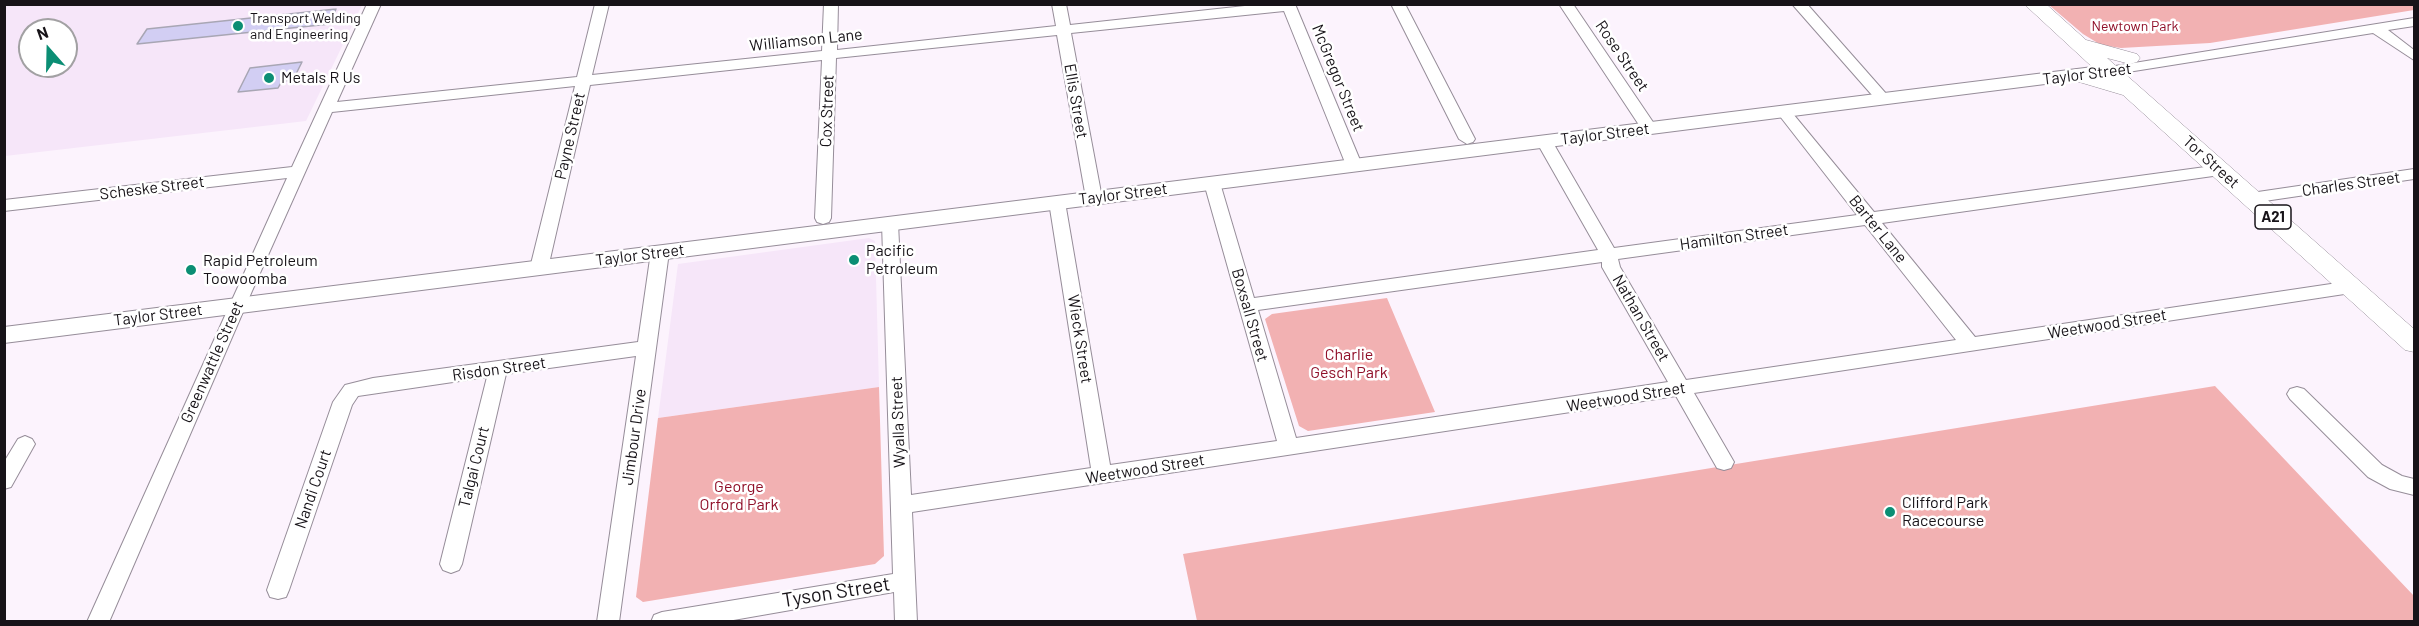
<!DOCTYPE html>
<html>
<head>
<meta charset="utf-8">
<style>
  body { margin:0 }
  #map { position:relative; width:2419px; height:626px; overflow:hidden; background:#fcf3fd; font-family:Barlow,sans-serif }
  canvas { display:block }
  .frame { position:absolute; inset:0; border:6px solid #171318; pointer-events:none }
  .north { position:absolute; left:18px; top:18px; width:60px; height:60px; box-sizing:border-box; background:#fff; border:2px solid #a2a1a3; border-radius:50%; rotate:340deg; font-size:16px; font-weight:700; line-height:24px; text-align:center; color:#171318 }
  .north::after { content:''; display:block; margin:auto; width:21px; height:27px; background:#0b8e74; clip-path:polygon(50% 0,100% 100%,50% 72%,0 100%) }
</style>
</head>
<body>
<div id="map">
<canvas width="2419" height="626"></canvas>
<div class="frame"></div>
<div class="north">N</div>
</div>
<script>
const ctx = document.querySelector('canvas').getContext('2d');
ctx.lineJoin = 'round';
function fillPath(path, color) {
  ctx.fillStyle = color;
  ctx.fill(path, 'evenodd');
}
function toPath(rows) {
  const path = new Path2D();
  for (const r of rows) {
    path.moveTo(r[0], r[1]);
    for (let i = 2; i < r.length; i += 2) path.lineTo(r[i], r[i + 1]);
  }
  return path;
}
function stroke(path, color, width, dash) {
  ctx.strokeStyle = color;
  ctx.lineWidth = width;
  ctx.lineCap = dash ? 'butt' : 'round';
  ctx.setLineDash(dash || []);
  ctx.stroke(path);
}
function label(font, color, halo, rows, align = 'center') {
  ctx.font = font + ' Barlow,sans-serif';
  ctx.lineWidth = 5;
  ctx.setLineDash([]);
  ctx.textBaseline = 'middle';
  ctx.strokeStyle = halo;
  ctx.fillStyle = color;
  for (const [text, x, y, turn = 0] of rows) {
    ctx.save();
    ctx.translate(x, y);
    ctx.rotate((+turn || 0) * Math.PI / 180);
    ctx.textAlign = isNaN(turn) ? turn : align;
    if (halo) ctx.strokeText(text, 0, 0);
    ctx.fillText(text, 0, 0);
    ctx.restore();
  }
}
const built = toPath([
  [4,5,362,5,306,121,5,156],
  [30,30,66,30,66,66,30,66],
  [869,238,875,241,879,387,658,418,678,264]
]);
const green = toPath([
  [2414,4,2414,10,2210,43,2121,48,2101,45,2083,34,2049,5],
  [1387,298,1435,412,1308,431,1299,426,1265,319,1272,314],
  [2215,386,2414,596,2414,621,1197,621,1183,554],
  [879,387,884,556,875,564,643,602,636,597,658,418]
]);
const building = toPath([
  [336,9,330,24,137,44,147,29,336,9],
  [302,62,293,80,282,81,278,88,238,92,250,68,302,62]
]);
const minor = toPath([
  [367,4,381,4,337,102,577,77,595,4,609,4,592,75,822,51,824,4,838,4,837,50,1056,26,1052,4,1066,4,1070,25,1263,4,1295,4,1362,165,1354,170,1346,165,1284,11,1071,33,1102,198,1100,202,1094,203,1088,202,1086,198,1057,35,836,58,831,218,829,222,823,224,817,222,815,218,822,60,590,85,548,268,545,272,539,274,533,272,530,268,575,86,332,112,252,291,109,622,87,622,287,178,4,211,4,200,292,167,367,4],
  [1391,4,1405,4,1475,139,1473,142,1467,144,1459,139,1391,4],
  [1559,4,1573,4,1657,128,1655,131,1643,131,1559,4],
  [1792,4,1807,4,1889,97,1892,100,1889,103,1879,103,1792,4],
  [2414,18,2414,26,2388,30,2414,50,2414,60,2373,33,2109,75,2102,71,2109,67,2414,18],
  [1784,107,1789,109,1874,212,2220,165,2226,166,2228,170,2226,174,2220,175,1882,223,1975,337,2351,281,2357,283,2360,287,2357,291,2351,293,1694,393,1734,462,1731,468,1724,470,1717,468,1676,396,912,512,917,622,895,622,894,592,722,622,651,622,654,615,662,612,893,574,882,223,884,219,890,217,896,219,898,223,911,495,1091,468,1049,202,1051,198,1063,198,1065,202,1110,465,1277,441,1204,183,1206,179,1218,179,1220,183,1254,298,1598,250,1536,141,1544,136,1552,141,1614,248,1857,215,1779,115,1776,112,1779,109,1784,107],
  [1865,225,1956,340,1686,380,1620,267,1618,259,1865,225],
  [1602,262,1602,267,1668,382,1296,438,1258,310,1602,262],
  [2414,169,2414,179,2251,203,2245,202,2243,198,2245,194,2251,193,2414,169],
  [660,246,666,248,669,252,619,622,597,622,636,356,506,374,462,564,459,570,451,573,443,570,440,564,487,377,358,396,352,405,289,590,286,597,278,599,270,597,267,590,333,402,345,385,373,378,638,342,651,252,654,248,660,246],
  [2297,387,2304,389,2382,465,2402,476,2414,479,2414,495,2390,489,2368,477,2290,399,2287,394,2290,389,2297,387],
  [25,436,32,439,35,444,11,487,4,489,4,462,18,439,25,436]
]);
const major = toPath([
  [2109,65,2116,67,2118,71,2116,75,4,343,4,327,2109,65]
]);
const highway = toPath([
  [2024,4,2046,4,2086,40,2137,54,2140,58,2137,62,2130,64,2107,58,2414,329,2414,352,2405,350,2123,95,2069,79,2065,75,2069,71,2076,69,2102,76,2024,4]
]);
const markers = [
  [238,26,6,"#0b8e74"],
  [269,78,6,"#0b8e74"],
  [854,260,6,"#0b8e74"],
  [191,270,6,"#0b8e74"],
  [1890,512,6,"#0b8e74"]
];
const farPoinames = [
  ["Transport Welding",250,18],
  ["and Engineering",250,34]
];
const farParknames = [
  ["Newtown Park",2135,26]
];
const shields = [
  [2273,217,36]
];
const shieldNames = [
  ["A21",2273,217]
];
const streetNames = [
  ["Williamson Lane",806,40,-6],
  ["Rose Street",1622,56,56],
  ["Taylor Street",2087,74,-7],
  ["McGregor Street",1338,78,68],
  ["Ellis Street",1076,101,80],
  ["Cox Street",827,111,-88],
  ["Taylor Street",1605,134,-7],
  ["Payne Street",570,136,-77],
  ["Tor Street",2211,162,42],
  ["Charles Street",2351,184,-8],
  ["Scheske Street",152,188,-7],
  ["Taylor Street",1123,194,-7],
  ["Barter Lane",1878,229,51],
  ["Hamilton Street",1734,237,-8],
  ["Taylor Street",640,255,-7],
  ["Taylor Street",158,315,-7],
  ["Boxsall Street",1250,315,74],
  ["Nathan Street",1641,318,60],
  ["Weetwood Street",2107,324,-9],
  ["Wieck Street",1080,339,81],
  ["Greenwattle Street",212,362,-66],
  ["Risdon Street",499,369,-8],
  ["Weetwood Street",1626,397,-9],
  ["Wyalla Street",898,422,-92],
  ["Jimbour Drive",634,437,-82],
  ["Talgai Court",474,467,-76],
  ["Weetwood Street",1145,469,-9],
  ["Nandi Court",313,489,-71]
];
const poiNames = [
  ["Metals R Us",281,78],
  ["Pacific",866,251],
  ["Petroleum",866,269],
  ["Rapid Petroleum",203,261],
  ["Toowoomba",203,279],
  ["Clifford Park",1902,503],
  ["Racecourse",1902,521]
];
const parkNames = [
  ["Charlie",1349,355],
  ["Gesch Park",1349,373],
  ["George",739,487],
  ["Orford Park",739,505]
];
const nearStreetnames = [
  ["Tyson Street",836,592,-9]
];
fillPath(built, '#f6e6f9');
fillPath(green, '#f2b1b2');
fillPath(building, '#d2cef3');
stroke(building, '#a8a6b4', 1.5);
stroke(minor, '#968d99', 2);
stroke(major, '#968d99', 2);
stroke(highway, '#968d99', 1);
fillPath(minor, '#fff');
fillPath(major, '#fff');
fillPath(highway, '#fff');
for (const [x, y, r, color] of markers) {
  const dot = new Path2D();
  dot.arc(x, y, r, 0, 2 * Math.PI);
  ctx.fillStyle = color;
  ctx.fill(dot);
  stroke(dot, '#fff', 2);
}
label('14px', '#171318', '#fff', farPoinames, 'left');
label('14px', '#901029', '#fff', farParknames);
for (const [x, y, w] of shields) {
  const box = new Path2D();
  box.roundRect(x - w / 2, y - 12, w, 24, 4.5);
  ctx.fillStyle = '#fff';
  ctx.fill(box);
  stroke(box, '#171318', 1.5);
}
label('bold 15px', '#171318', null, shieldNames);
label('16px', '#171318', '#fff', streetNames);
label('16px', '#171318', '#fff', poiNames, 'left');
label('16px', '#901029', '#fff', parkNames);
label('20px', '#171318', '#fff', nearStreetnames);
</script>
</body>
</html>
